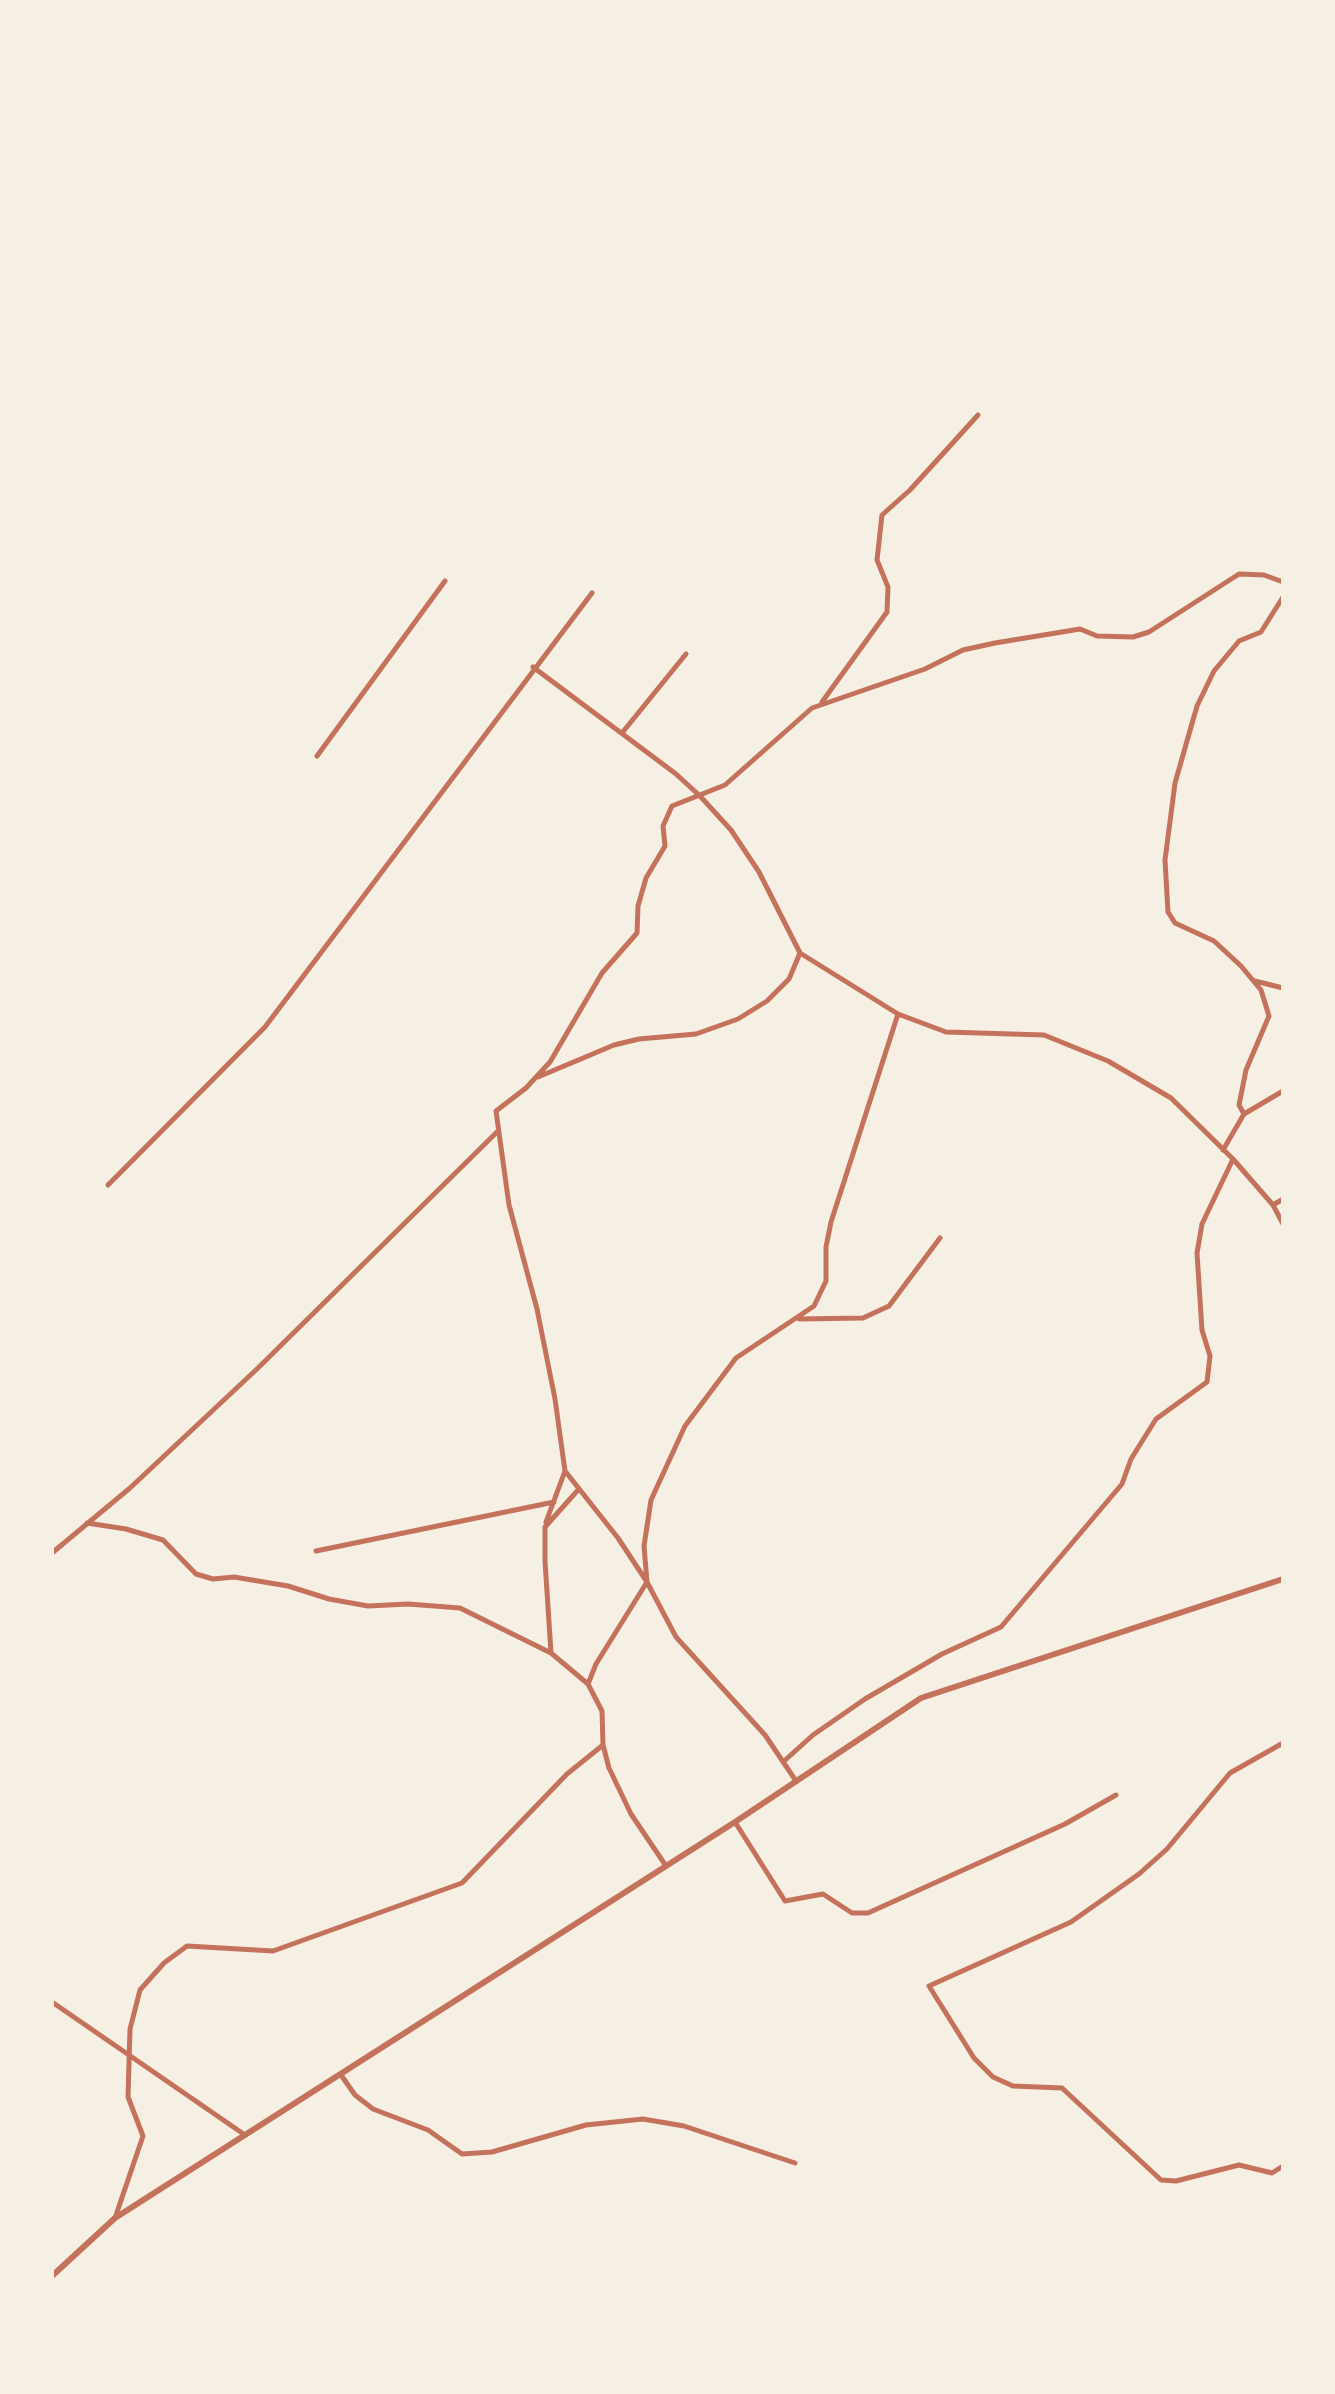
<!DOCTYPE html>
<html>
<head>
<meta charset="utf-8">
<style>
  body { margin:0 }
  #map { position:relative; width:1335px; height:2394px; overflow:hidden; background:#f6efe4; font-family:"Noto Sans",sans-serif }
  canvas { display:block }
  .frame { position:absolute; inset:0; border:54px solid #f6efe4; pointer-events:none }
</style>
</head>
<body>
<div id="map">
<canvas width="1335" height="2394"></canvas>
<div class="frame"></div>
</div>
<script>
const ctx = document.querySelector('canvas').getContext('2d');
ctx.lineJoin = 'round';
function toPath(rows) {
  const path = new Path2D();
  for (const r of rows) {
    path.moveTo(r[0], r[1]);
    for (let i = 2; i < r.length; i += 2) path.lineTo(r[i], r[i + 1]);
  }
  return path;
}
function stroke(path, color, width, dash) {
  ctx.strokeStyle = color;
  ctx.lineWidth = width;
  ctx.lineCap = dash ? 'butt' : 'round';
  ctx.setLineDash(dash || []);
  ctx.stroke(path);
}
const minor = toPath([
  [533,667,676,774,700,796,731,830,759,872,800,953,898,1014,946,1032,1044,1035,1108,1061,1171,1098,1233,1159,1273,1205,1283,1224],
  [822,702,887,612,888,587,877,560,882,515,910,490,978,415],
  [622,733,686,654],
  [317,756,445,581],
  [1255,981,1283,988],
  [538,1077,614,1045,639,1039,696,1034,738,1019,767,1001,789,979,800,953],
  [1244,1114,1283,1091],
  [1223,1150,1244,1114,1239,1105,1246,1070,1269,1016,1261,990,1241,966,1214,941,1175,923,1168,912,1165,860,1175,783,1197,706,1214,671,1239,641,1261,632,1283,597],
  [108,1185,265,1027,592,593],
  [1273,1205,1283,1199],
  [799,1319,863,1318,889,1306,940,1238],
  [578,1490,545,1527,545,1561,551,1653,588,1684],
  [546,1522,565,1471],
  [87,1523,126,1529,163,1540,196,1574,213,1579,234,1577,288,1586,329,1599,368,1606,408,1604,460,1608,551,1653],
  [316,1551,554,1502],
  [52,1553,130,1488,258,1368,498,1131],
  [1283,1743,1230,1773,1167,1849,1139,1874,1071,1922,929,1986,974,2058,993,2077,1013,2086,1062,2088,1161,2180,1176,2181,1239,2165,1272,2173,1283,2166],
  [783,1762,813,1735,865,1699,942,1654,1001,1627,1122,1484,1131,1459,1156,1419,1207,1382,1210,1356,1202,1330,1197,1253,1202,1224,1233,1159],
  [796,1781,765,1735,676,1637,647,1582,618,1538,565,1471,555,1399,537,1309,509,1205,496,1111,526,1088,550,1062,602,973,637,933,638,906,646,878,665,846,663,826,672,806,725,785,812,708,925,669,963,650,995,643,1080,629,1097,636,1133,637,1149,632,1239,574,1264,575,1283,582],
  [735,1822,785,1901,823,1894,852,1913,868,1913,1065,1824,1116,1795],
  [666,1866,631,1814,609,1768,603,1745,602,1711,588,1684,596,1664,647,1582,644,1546,651,1500,685,1426,736,1358,814,1306,826,1281,826,1247,831,1222,898,1014],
  [52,2002,245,2135],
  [341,2075,355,2095,373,2109,428,2130,462,2154,492,2152,586,2125,643,2119,684,2126,795,2163],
  [115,2218,143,2136,128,2097,130,2029,140,1990,164,1963,187,1946,273,1951,462,1883,567,1774,603,1745]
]);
const tertiary = toPath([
  [52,2276,115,2218,735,1822,921,1698,1283,1579]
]);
stroke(minor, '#c5725c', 5);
stroke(tertiary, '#c5725c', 6);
</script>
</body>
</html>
